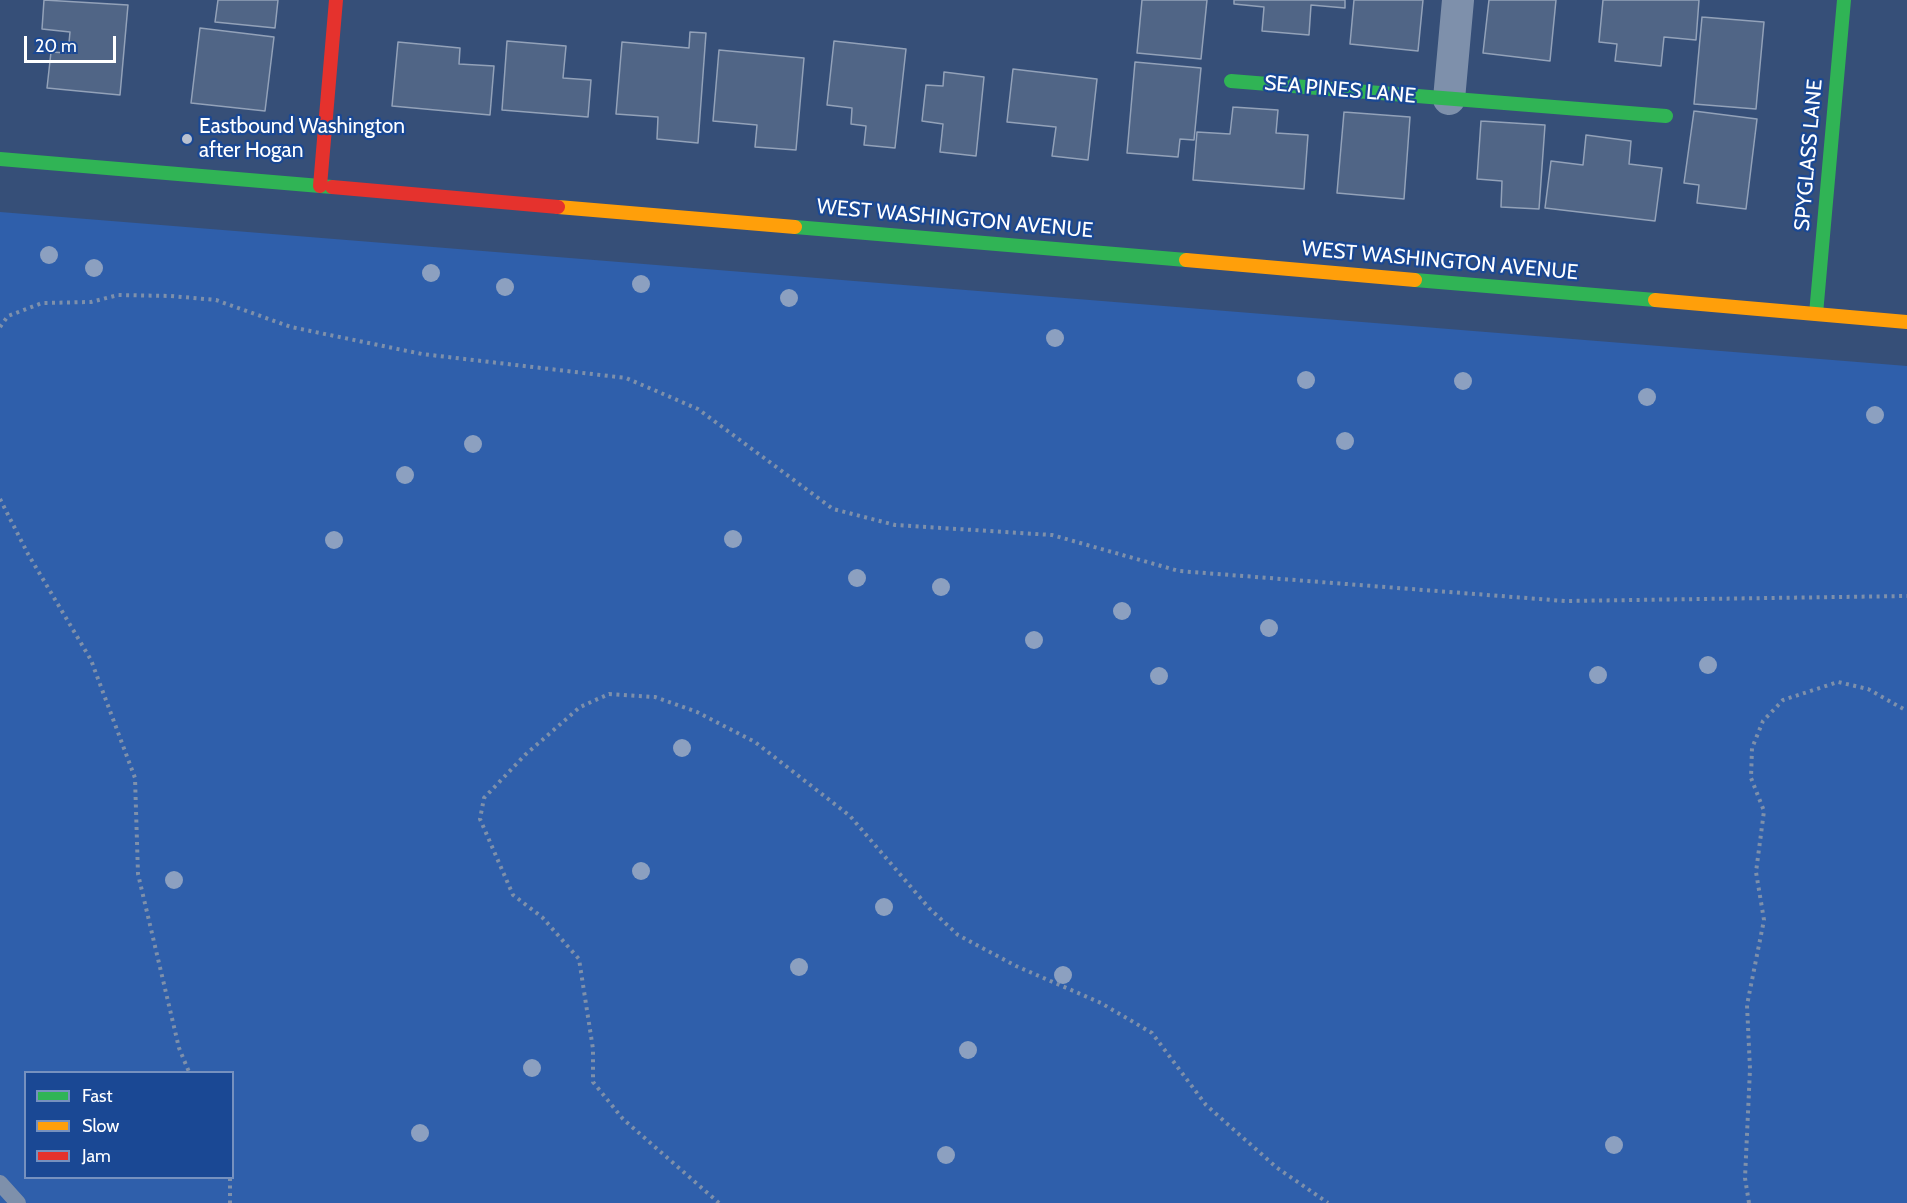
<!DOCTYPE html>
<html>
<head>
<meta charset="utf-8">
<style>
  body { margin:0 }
  #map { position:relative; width:1907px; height:1203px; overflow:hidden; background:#364f78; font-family:Cabin,sans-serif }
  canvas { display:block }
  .legend { position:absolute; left:24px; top:1071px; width:210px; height:108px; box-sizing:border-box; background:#1a4894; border:2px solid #7691bf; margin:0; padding:8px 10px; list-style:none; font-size:18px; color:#fff }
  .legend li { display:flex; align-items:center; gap:12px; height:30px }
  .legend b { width:30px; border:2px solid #7691bf }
  .scale { position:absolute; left:24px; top:36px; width:92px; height:27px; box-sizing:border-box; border:3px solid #fff; border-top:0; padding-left:8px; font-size:18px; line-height:21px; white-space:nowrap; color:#fff; -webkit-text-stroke:4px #1a4894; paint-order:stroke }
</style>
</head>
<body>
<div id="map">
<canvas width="1907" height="1203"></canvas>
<ul class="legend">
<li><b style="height:8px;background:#30b455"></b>Fast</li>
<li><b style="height:8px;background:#ff9f0a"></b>Slow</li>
<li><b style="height:8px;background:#e5322d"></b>Jam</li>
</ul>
<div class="scale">20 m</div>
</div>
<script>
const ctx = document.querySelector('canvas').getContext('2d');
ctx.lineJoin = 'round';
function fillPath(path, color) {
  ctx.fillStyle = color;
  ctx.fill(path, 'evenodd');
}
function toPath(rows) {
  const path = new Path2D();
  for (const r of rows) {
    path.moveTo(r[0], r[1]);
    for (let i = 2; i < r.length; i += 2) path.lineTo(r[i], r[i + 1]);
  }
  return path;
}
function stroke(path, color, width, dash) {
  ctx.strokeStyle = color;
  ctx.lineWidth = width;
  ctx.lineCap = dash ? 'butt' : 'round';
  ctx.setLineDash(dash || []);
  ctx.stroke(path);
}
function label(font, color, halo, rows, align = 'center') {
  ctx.font = font + ' Cabin,sans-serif';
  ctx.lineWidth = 4.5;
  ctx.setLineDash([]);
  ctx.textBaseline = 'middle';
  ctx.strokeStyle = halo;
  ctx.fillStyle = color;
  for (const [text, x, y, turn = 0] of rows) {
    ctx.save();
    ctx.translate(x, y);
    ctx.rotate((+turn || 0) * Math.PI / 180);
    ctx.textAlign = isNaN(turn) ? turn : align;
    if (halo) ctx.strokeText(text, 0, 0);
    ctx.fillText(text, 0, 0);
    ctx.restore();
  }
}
const green = toPath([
  [0,212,1907,366,1907,1203,0,1203],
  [26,1072,232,1072,232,1178,26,1178]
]);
const building = toPath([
  [44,0,128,5,120,95,47,88,51,52,68,53,70,32,42,29,44,0],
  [218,0,278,0,275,28,215,22,218,0],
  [1142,0,1207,0,1201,59,1137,53,1142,0],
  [1234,0,1345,0,1345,8,1311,5,1309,35,1262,31,1264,7,1234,4,1234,0],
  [1354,0,1423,0,1418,51,1350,44,1354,0],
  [1489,0,1556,0,1550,61,1483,53,1489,0],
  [1603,0,1699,0,1696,40,1664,37,1661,66,1615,61,1617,44,1599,42,1603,0],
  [1702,17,1764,22,1756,109,1694,104,1702,17],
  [200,28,274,37,265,111,191,103,200,28],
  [690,32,706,33,698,143,657,139,658,117,616,114,622,42,689,48,690,32],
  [507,41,566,46,563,78,591,80,588,117,502,110,507,41],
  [834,41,906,49,895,148,864,145,866,126,851,124,852,108,827,105,834,41],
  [398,42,460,48,459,64,494,66,490,115,392,106,398,42],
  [719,50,804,58,796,150,755,147,757,125,713,121,719,50],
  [1135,62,1201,68,1194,140,1180,139,1178,157,1127,153,1135,62],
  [1013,69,1097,79,1088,160,1052,156,1056,127,1007,122,1013,69],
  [944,72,984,77,976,156,940,152,943,124,922,121,926,85,943,86,944,72],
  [1233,107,1278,110,1276,133,1308,135,1304,189,1193,180,1197,132,1230,134,1233,107],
  [1694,111,1757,119,1746,209,1697,203,1699,185,1684,183,1694,111],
  [1344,112,1410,117,1404,199,1337,193,1344,112],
  [1481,121,1545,125,1539,209,1501,207,1502,181,1477,179,1481,121],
  [1586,135,1631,141,1629,164,1662,168,1655,221,1545,208,1551,161,1583,165,1586,135]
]);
const path = toPath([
  [0,327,8,316,42,303,91,302,118,295,171,296,216,300,291,327,422,354,626,378,698,409,833,509,895,525,1052,535,1179,571,1565,601,1907,596],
  [0,499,28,554,91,660,135,778,138,874,179,1048,189,1072],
  [230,1178,230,1203],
  [719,1203,623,1119,593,1082,593,1049,579,959,542,917,513,895,480,819,484,798,525,755,580,707,609,694,655,697,697,712,755,742,850,816,929,908,958,935,1016,966,1101,1003,1152,1033,1206,1105,1276,1167,1328,1203],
  [1749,1203,1745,1178,1750,1069,1747,1005,1764,920,1756,872,1764,811,1751,778,1752,748,1763,721,1783,700,1838,682,1868,689,1907,711]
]);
const lane = toPath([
  [0,1183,18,1203]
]);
const street = toPath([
  [1449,99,1458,0]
]);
const fast = toPath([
  [1231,81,1666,116],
  [0,159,332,187],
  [795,227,1186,260],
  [1415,280,1655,300],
  [1816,314,1844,0]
]);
const slow = toPath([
  [558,207,795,227],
  [1186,260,1415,280],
  [1655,300,1907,322]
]);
const jam = toPath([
  [320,186,336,0],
  [332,187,558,207]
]);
const trees = [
  [49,255],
  [94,268],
  [431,273],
  [641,284],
  [505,287],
  [789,298],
  [1055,338],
  [1306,380],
  [1463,381],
  [1647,397],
  [1875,415],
  [1345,441],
  [473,444],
  [405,475],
  [733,539],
  [334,540],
  [857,578],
  [941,587],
  [1122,611],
  [1269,628],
  [1034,640],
  [1708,665],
  [1598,675],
  [1159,676],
  [682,748],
  [641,871],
  [174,880],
  [884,907],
  [799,967],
  [1063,975],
  [968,1050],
  [532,1068],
  [420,1133],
  [1614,1145],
  [946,1155]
];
const markers = [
  [187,139,6,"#b9c1d0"]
];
const streetNames = [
  ["SEA PINES LANE",1340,90,5],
  ["SPYGLASS LANE",1809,155,-85],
  ["WEST WASHINGTON AVENUE",955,219,5],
  ["WEST WASHINGTON AVENUE",1440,261,5]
];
const poiNames = [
  ["Eastbound Washington",199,127],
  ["after Hogan",199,151]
];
fillPath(green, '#2f5fab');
fillPath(building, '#506586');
stroke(building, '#93a2b9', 1.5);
stroke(path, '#7e90ab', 4, [3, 4.5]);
stroke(lane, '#7e90ab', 16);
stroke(street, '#7e90ab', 32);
stroke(fast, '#30b455', 14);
stroke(slow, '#ff9f0a', 14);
stroke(jam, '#e5322d', 14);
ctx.fillStyle = '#8ca0c0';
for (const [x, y] of trees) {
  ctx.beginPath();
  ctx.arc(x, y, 9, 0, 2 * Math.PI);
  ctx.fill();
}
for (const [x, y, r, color] of markers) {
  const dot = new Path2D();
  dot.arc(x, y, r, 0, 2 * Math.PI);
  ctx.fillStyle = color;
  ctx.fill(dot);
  stroke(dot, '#1a4894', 2);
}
label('21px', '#fff', '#1a4894', streetNames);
label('21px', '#fff', '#1a4894', poiNames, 'left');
</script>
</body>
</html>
